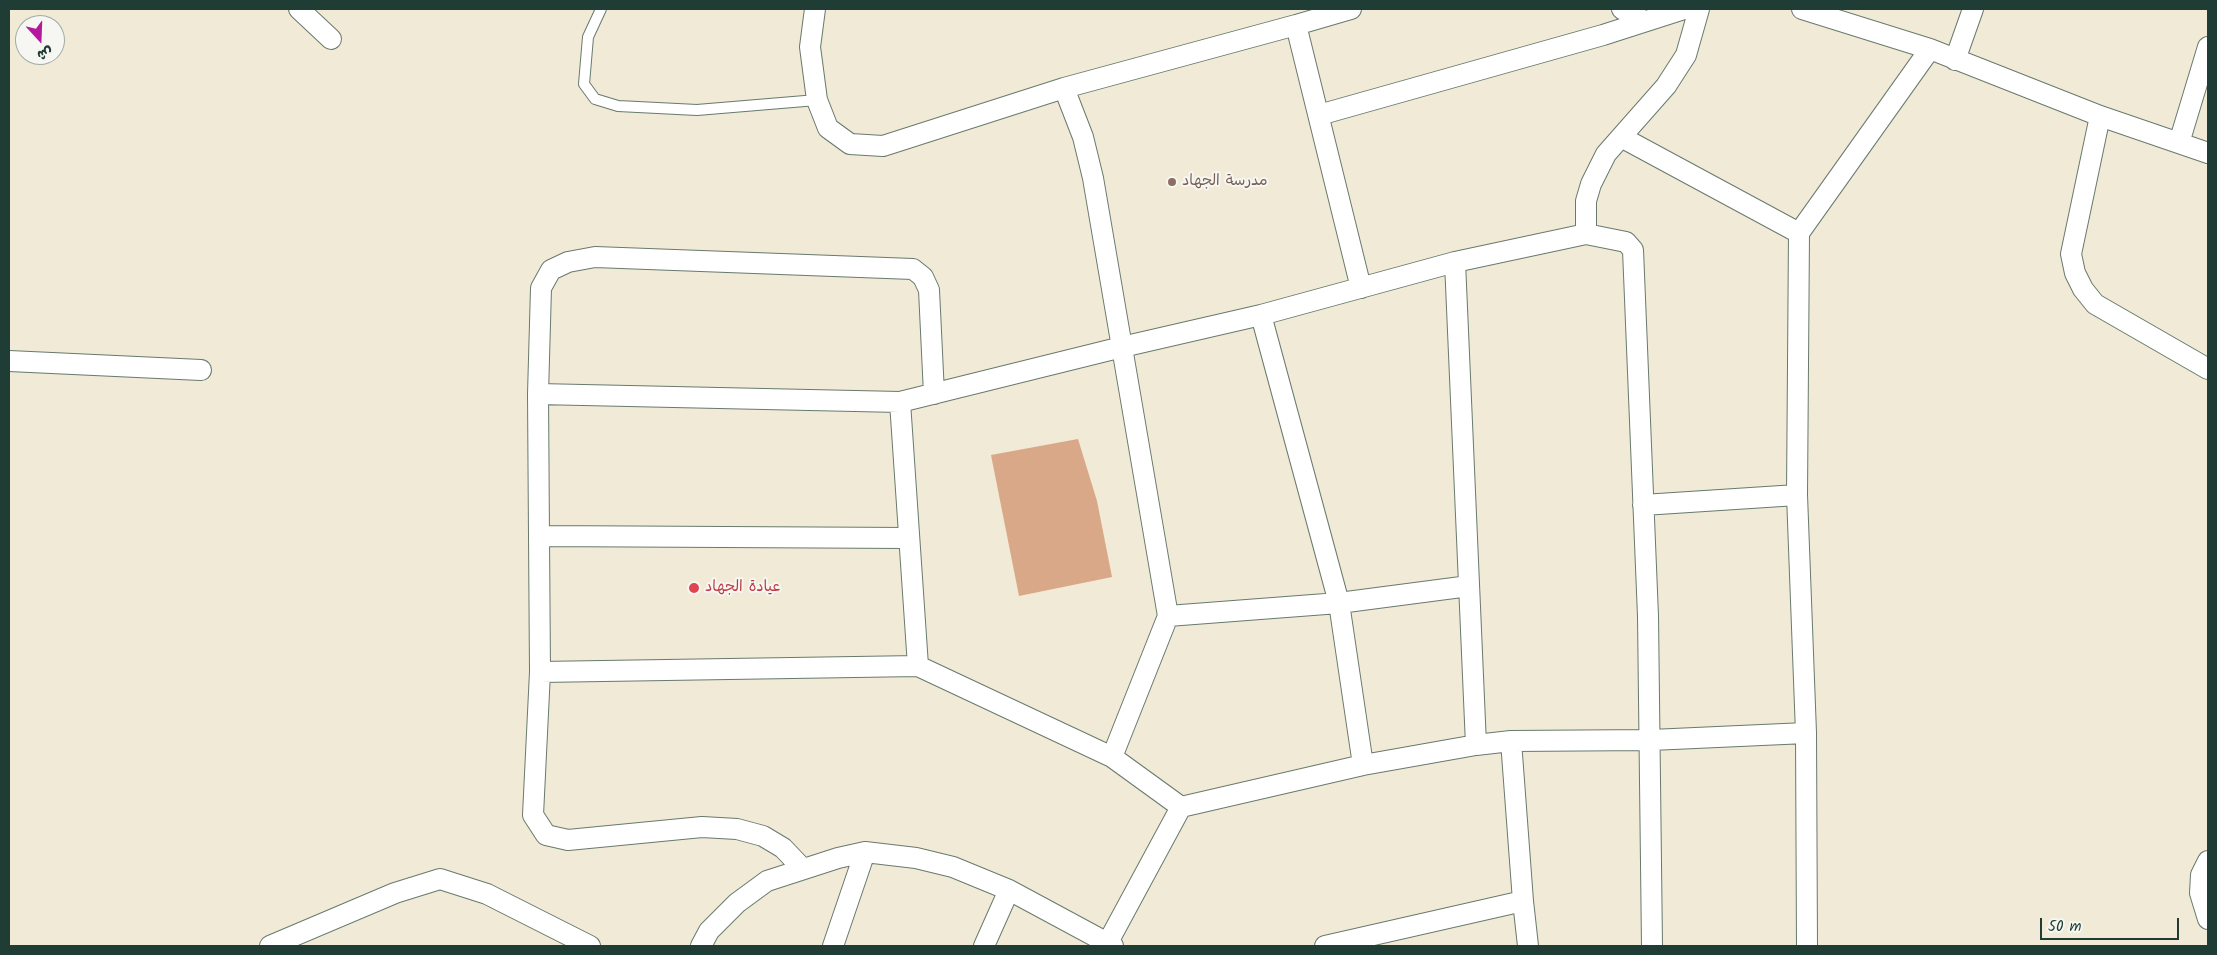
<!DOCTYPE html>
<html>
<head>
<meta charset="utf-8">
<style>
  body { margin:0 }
  #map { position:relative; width:2217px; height:955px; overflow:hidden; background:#f0ead6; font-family:Kalam,"Playpen Sans Arabic",sans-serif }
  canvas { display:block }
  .frame { position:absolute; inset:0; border:10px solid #1f3d34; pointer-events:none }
  .north { position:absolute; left:15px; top:15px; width:50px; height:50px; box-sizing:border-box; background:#f6f6f2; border:1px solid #a0aca6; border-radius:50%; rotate:160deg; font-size:14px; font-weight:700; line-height:20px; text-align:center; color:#1f3d34 }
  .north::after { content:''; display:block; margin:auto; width:18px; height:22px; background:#b5179e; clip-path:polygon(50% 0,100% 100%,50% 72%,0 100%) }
  .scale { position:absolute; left:2040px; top:918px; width:139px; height:22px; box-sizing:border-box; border:2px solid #1f3d34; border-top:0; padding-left:6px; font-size:15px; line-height:18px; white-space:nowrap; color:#1f3d34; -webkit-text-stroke:4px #f6f6f2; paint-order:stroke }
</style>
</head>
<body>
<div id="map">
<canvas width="2217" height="955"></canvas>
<div class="frame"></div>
<div class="north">ش</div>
<div class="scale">50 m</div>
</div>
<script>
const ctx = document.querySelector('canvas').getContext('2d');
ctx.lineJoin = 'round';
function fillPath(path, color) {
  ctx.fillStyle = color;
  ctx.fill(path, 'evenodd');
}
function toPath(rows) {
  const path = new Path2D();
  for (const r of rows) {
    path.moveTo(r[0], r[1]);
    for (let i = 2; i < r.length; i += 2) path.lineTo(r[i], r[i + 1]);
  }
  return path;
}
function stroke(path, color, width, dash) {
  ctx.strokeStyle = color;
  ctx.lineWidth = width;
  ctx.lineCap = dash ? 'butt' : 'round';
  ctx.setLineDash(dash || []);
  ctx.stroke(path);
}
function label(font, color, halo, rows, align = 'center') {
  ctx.font = font + ' Kalam,"Playpen Sans Arabic",sans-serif';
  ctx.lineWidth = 4;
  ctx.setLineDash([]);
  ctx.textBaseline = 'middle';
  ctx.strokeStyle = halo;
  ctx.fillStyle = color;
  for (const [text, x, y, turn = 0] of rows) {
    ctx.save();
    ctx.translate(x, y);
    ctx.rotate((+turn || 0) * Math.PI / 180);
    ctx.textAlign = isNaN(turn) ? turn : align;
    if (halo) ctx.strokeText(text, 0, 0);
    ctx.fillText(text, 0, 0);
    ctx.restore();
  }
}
const building = toPath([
  [1078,439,1097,501,1112,577,1019,596,991,455]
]);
const service = toPath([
  [601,9,588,37,584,84,595,99,618,106,697,110,817,100]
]);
const minor = toPath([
  [299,9,331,39],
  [815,9,810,47,817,100,828,128,850,144,883,146,1064,88,1296,25],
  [1351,9,1296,25,1361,288],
  [1622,9,1644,21],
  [1802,9,1930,49,2100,116,2208,153],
  [1955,60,1973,9],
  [1064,88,1083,137,1093,178,1168,616,1112,757],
  [1319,115,1603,35,1684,9],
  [2100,116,2071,254,2075,273,2083,289,2095,304,2208,369],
  [1621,137,1666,86,1686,55,1699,9],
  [2179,143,2208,47],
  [1586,234,1586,201,1591,184,1606,154,1621,137,1799,233],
  [1455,262,1476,745],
  [1261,315,1339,603,1363,765],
  [9,361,201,370],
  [538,394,900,402],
  [1643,505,1797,495],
  [539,536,538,394,541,288,551,270,568,262,595,257,913,269,923,277,929,290,934,394],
  [908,538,539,536,540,672,918,666],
  [1168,616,1339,603,1469,586],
  [540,672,533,815,546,835,568,840,702,827,737,829,763,836,783,848,803,869],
  [1511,741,1523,901],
  [1181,807,1363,765,1476,745,1511,741,1651,740,1806,733],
  [2208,861,2201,875,2200,893,2208,919],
  [1107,944,1181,807,1112,757,918,666,900,402,1122,347,1261,315,1455,262,1586,234,1626,242,1633,250,1648,616,1652,946],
  [270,946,395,893,440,879,487,894,590,946],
  [701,946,709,931,737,903,767,881,838,858,865,852,916,858,953,867,1009,890,1113,946],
  [833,946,865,852],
  [984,946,1009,890],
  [1325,946,1523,901,1528,946],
  [1807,946,1806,733,1797,495,1799,233,1930,49]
]);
const markers = [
  [1172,182,5,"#8d6e63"],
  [694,588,6,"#e0444e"]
];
const educationNames = [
  ["مدرسة الجهاد",1182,182]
];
const healthNames = [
  ["عيادة الجهاد",705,588]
];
fillPath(building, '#d8a888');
stroke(service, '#687a6d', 12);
stroke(minor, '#687a6d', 22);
stroke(service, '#fff', 10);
stroke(minor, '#fff', 20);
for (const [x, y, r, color] of markers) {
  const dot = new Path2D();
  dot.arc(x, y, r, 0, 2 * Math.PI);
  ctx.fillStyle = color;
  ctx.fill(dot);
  stroke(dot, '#f6f6f2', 2);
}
label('15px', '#785e54', '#f6f6f2', educationNames, 'left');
label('15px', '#be3a42', '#f6f6f2', healthNames, 'left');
</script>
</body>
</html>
